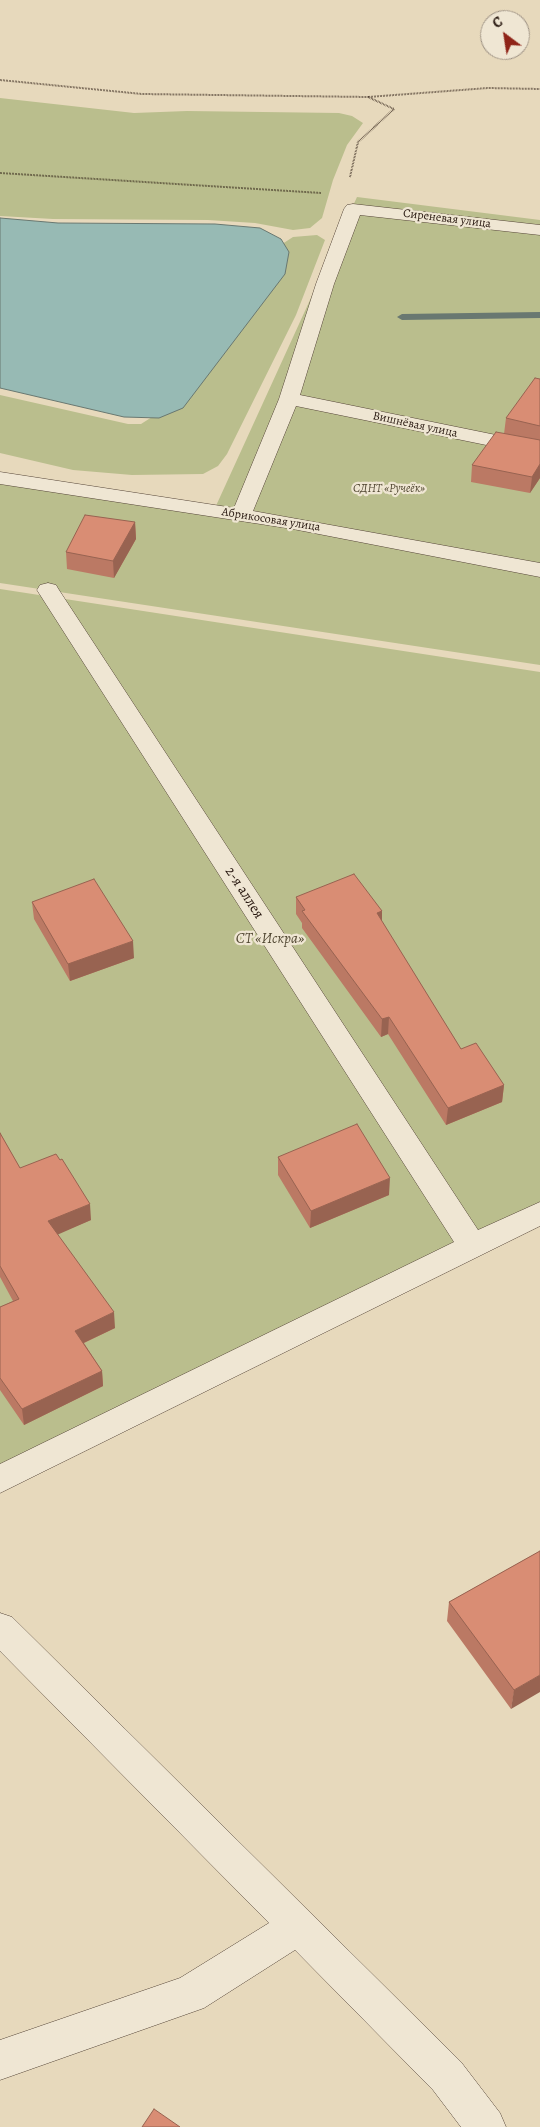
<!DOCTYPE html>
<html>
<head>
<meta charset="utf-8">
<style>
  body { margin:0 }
  #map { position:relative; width:540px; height:2127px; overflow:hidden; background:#e7d9bc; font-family:Alegreya,serif }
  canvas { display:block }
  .north { position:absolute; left:480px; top:10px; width:50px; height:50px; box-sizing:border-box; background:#efe6d3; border:1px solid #9e9284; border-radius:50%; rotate:329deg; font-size:14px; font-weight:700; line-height:20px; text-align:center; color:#25150d }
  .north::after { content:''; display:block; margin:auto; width:18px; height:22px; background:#8f2418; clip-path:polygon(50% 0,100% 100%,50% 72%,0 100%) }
</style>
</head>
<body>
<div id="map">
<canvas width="540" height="2127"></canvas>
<div class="north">С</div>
</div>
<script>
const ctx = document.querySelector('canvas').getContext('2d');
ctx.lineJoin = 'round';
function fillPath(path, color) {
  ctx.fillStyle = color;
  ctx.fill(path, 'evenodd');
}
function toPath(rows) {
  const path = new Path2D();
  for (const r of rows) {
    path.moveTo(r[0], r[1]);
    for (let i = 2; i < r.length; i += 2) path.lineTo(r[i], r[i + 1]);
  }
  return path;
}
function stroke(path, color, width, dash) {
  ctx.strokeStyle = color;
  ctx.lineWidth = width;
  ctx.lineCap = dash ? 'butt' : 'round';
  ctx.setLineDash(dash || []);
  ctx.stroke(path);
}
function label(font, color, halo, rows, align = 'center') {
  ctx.font = font + ' Alegreya,serif';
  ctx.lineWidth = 4.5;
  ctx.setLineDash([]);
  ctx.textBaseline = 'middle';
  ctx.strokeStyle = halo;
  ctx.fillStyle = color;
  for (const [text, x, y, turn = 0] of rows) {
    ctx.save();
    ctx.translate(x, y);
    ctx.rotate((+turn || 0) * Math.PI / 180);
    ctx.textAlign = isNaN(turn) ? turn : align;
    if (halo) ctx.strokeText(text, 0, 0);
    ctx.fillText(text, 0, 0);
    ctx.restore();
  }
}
const green = toPath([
  [0,98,134,113,187,111,339,113,352,116,363,123,347,145,333,180,322,218,310,228,293,230,255,223,208,220,53,219,0,216],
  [357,197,540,220,540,665,0,583,0,476,215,508],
  [317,235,325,240,296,315,227,454,218,466,203,474,132,475,73,470,0,453,0,395,128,424,141,424,163,410,276,248,293,237],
  [0,589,540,672,540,1205,0,1479]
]);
const water = toPath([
  [0,218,58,223,215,224,260,228,281,239,289,252,285,274,183,408,159,418,124,417,0,388,0,218]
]);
const stream = toPath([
  [540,312,540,318,402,320,397,317,402,314,540,312]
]);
const path = toPath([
  [0,80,142,94,368,97,394,109,358,142,350,177],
  [368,97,488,88,540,89],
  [0,173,321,193]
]);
const minor = toPath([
  [353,204,540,225,540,235,360,215,334,284,300,395,540,444,540,456,296,406,253,511,540,563,540,577,293,529,0,484,0,472,234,508,279,399,316,284,344,209,347,205,353,204],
  [48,583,56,585,59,590,478,1230,540,1202,540,1226,0,1493,0,1464,454,1242,37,590,40,585,48,583],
  [0,1613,12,1617,461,2062,500,2113,506,2127,461,2127,433,2090,295,1950,204,2008,0,2080,0,2040,180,1978,269,1923,0,1651,0,1613]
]);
const wall = toPath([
  [540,379,540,478,530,493,471,482,472,465,504,434,506,418],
  [135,522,136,539,114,578,67,569,66,552],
  [296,897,382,911,382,922,461,1049,504,1085,502,1102,446,1125,388,1034,381,1037,302,928,302,923,296,914],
  [32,902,134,958,70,981,34,919],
  [0,1133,20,1168,91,1220,57,1234,115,1328,84,1343,102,1371,103,1386,24,1425,0,1390,0,1307,13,1301,0,1277],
  [278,1157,389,1195,310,1228,278,1175],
  [540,1551,511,1709,447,1621,449,1602]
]);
const shadedWall = toPath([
  [540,464,540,478,530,493,532,477],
  [135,522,136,539,114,578,113,561],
  [382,911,382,928,377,913],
  [133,941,134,958,70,981,68,964],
  [389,1017,388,1034,381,1037,382,1019],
  [504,1085,502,1102,446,1125,448,1108],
  [390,1178,389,1195,310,1228,311,1211],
  [90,1204,91,1220,50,1238,48,1221],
  [114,1312,115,1328,77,1346,75,1331],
  [102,1371,103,1386,24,1425,22,1409],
  [540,1675,540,1692,511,1709,514,1690]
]);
const building = toPath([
  [535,378,540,379,540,426,506,418,535,378],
  [496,432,540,440,540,464,532,477,472,465,496,432],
  [85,515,135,522,113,561,66,552,85,515],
  [354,874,382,911,377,913,461,1049,476,1043,504,1085,448,1108,389,1017,382,1019,302,911,305,910,296,897,354,874],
  [94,879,133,941,68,964,32,902,94,879],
  [357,1124,390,1178,311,1211,278,1157,357,1124],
  [0,1133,20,1168,56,1154,60,1160,62,1159,90,1204,48,1221,114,1312,75,1331,102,1371,22,1409,0,1378,0,1307,19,1299,0,1266,0,1133],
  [540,1551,540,1675,514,1690,449,1602,540,1551],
  [154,2109,180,2127,142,2127,154,2109]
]);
const farStreetnames = [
  ["Сиреневая улица",447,219,7],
  ["Вишнёвая улица",415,425,12],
  ["Абрикосовая улица",271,520,9]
];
const farParknames = [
  ["СДНТ «Ручеёк»",389,489]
];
const streetNames = [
  ["2-я аллея",244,893,57]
];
const parkNames = [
  ["СТ «Искра»",270,939]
];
fillPath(green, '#babe8d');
fillPath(water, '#97bab4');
stroke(water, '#697871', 1);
fillPath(stream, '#697871');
stroke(minor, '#564639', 1);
stroke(path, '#25150d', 2, [0.5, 1]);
fillPath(minor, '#efe6d3');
fillPath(wall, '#bb7964');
fillPath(shadedWall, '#986351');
fillPath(building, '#d98d74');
stroke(building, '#986351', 1);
label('12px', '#25150d', '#efe6d3', farStreetnames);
label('italic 12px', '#524833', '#efe6d3', farParknames);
label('15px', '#25150d', '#efe6d3', streetNames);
label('italic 15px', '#524833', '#efe6d3', parkNames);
</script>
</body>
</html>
